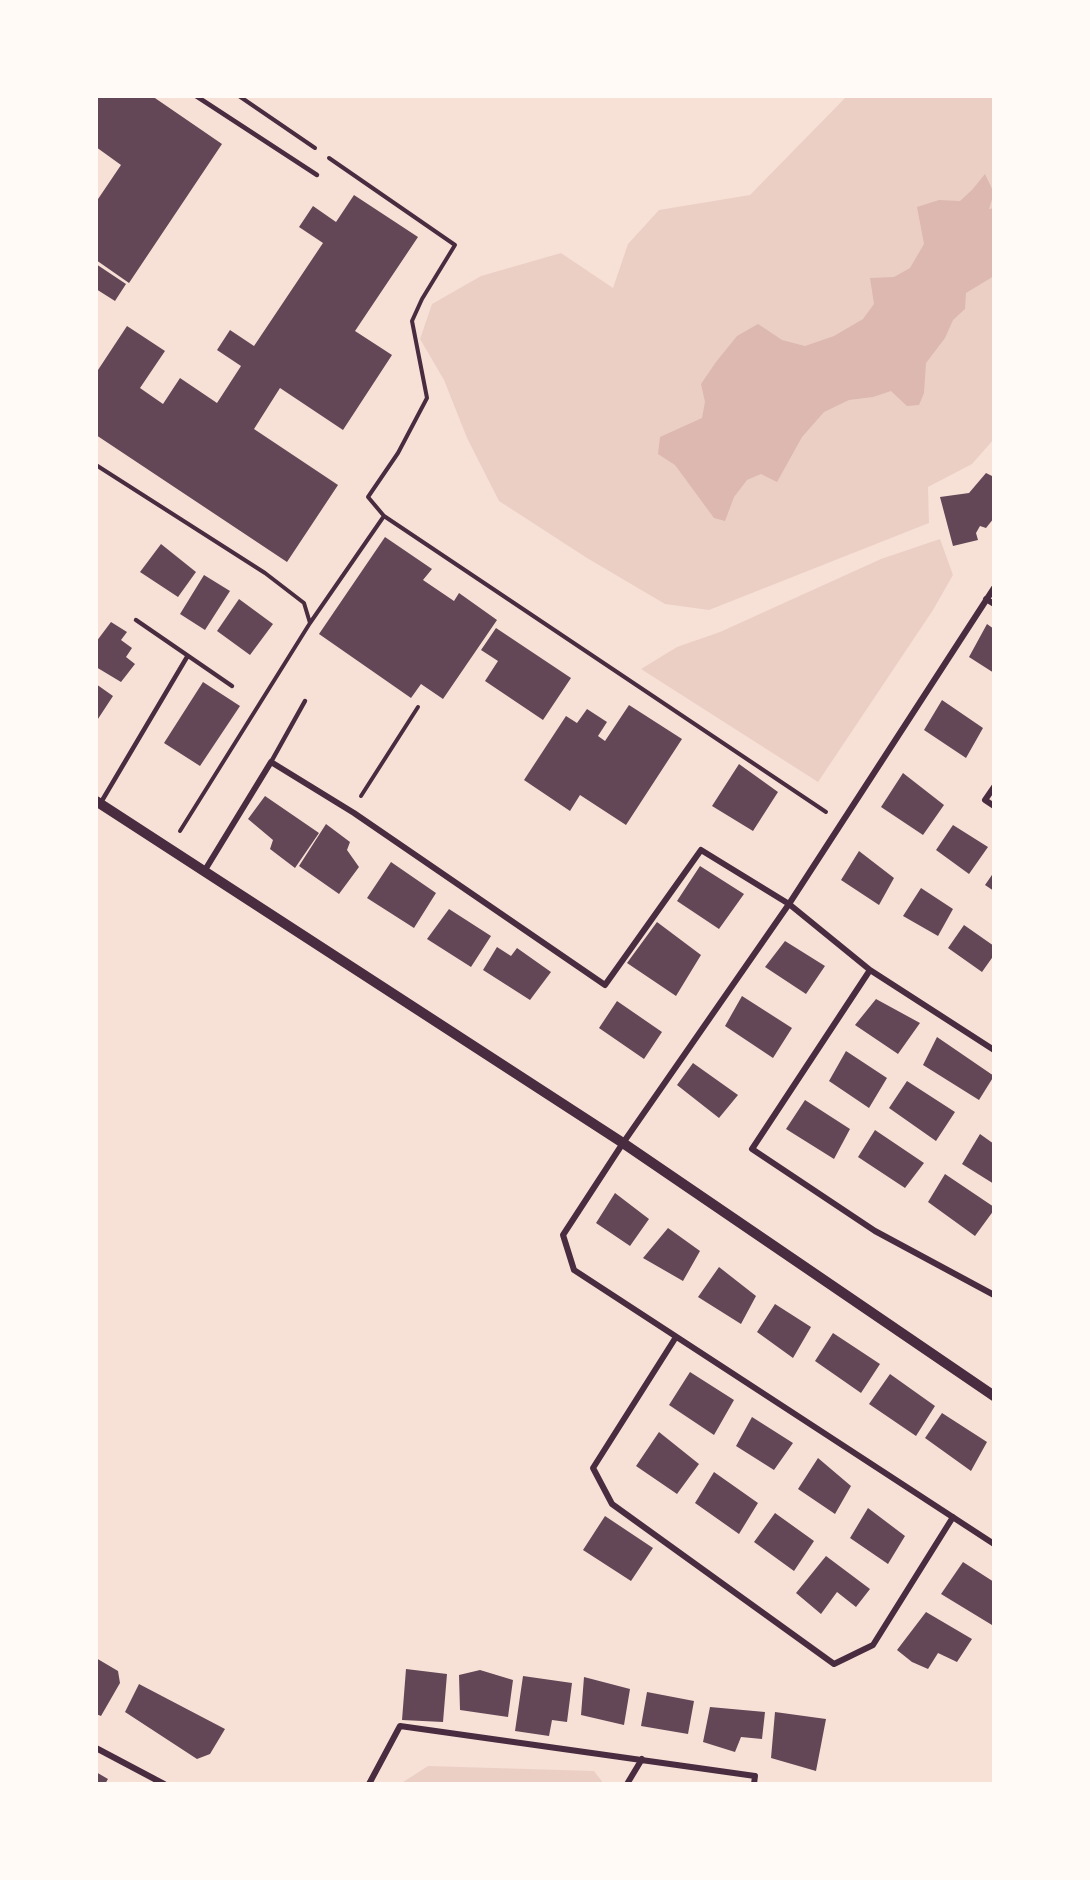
<!DOCTYPE html>
<html>
<head>
<meta charset="utf-8">
<style>
  body { margin:0 }
  #map { position:relative; width:1090px; height:1880px; overflow:hidden; background:#f7e1d7; font-family:Signika,sans-serif }
  canvas { display:block }
  .frame { position:absolute; inset:0; border:98px solid #fffaf5; pointer-events:none }
</style>
</head>
<body>
<div id="map">
<canvas width="1090" height="1880"></canvas>
<div class="frame"></div>
</div>
<script>
const ctx = document.querySelector('canvas').getContext('2d');
ctx.lineJoin = 'round';
function fillPath(path, color) {
  ctx.fillStyle = color;
  ctx.fill(path, 'evenodd');
}
function toPath(rows) {
  const path = new Path2D();
  for (const r of rows) {
    path.moveTo(r[0], r[1]);
    for (let i = 2; i < r.length; i += 2) path.lineTo(r[i], r[i + 1]);
  }
  return path;
}
function stroke(path, color, width, dash) {
  ctx.strokeStyle = color;
  ctx.lineWidth = width;
  ctx.lineCap = dash ? 'butt' : 'round';
  ctx.setLineDash(dash || []);
  ctx.stroke(path);
}
const green = toPath([
  [847,96,994,96,994,439,972,464,928,487,929,523,709,610,665,604,587,558,499,501,467,438,444,380,420,339,432,304,481,276,561,253,613,288,628,244,659,210,750,195],
  [940,539,953,575,933,610,818,782,641,669,677,647,720,632,881,559],
  [428,1766,594,1771,604,1784,400,1784]
]);
const water = toPath([
  [985,174,994,193,989,209,994,208,994,276,966,293,965,309,953,320,945,338,926,363,924,393,919,405,907,406,891,391,873,397,849,400,824,412,802,437,777,482,761,474,747,480,734,497,725,521,714,518,675,465,658,454,660,437,702,418,705,402,701,384,716,362,737,336,758,324,782,340,805,346,834,336,863,319,874,304,870,278,894,277,910,268,924,244,917,207,939,200,960,201,972,190]
]);
const building = toPath([
  [96,96,152,96,222,144,129,283,96,260,96,202,121,165,96,147],
  [354,195,418,237,355,331,392,355,343,430,280,388,254,429,338,485,287,562,96,435,96,373,127,326,165,351,140,388,163,404,180,378,217,403,241,366,217,350,230,330,254,346,323,243,299,227,313,206,336,222],
  [96,264,126,284,115,301,96,289],
  [986,473,994,477,994,518,986,528,980,526,976,533,978,540,953,546,940,497,969,493],
  [385,537,432,569,423,580,454,601,459,593,497,620,443,699,421,684,411,698,319,634],
  [161,544,196,572,178,597,140,572],
  [204,575,230,591,205,630,180,614],
  [239,599,273,624,250,655,217,631],
  [111,622,127,632,121,640,132,648,126,657,135,664,121,682,96,667,96,642],
  [987,624,994,629,994,673,969,657],
  [496,628,571,678,543,720,485,681,498,661,481,650],
  [203,682,240,706,200,766,164,743],
  [96,684,113,696,96,722],
  [942,700,983,728,966,758,924,730],
  [629,705,682,739,626,825,580,795,570,811,524,780,566,716,577,723,587,709,607,722,598,736,605,741],
  [739,764,778,792,753,831,712,806],
  [903,773,944,805,923,835,881,807],
  [265,796,319,833,295,868,270,849,273,840,248,819],
  [326,824,350,842,347,850,359,867,339,894,299,866],
  [953,825,988,847,969,874,936,850],
  [859,851,894,878,879,905,841,880],
  [391,862,436,893,414,928,367,898],
  [700,866,744,894,719,929,677,901],
  [994,872,994,891,985,885],
  [921,888,953,909,938,936,903,916],
  [449,909,491,936,471,967,427,939],
  [657,922,701,955,676,996,627,963],
  [964,925,994,946,994,955,982,972,948,948],
  [785,941,825,966,806,994,765,967],
  [497,947,511,956,517,948,551,972,530,1000,483,970],
  [742,996,792,1028,773,1058,725,1026],
  [876,999,920,1023,898,1054,855,1025],
  [617,1001,662,1032,644,1059,599,1028],
  [937,1037,994,1076,979,1100,923,1065],
  [846,1051,887,1078,869,1108,829,1081],
  [693,1063,738,1095,719,1118,677,1085],
  [907,1081,955,1112,936,1141,889,1108],
  [805,1100,850,1129,834,1159,786,1129],
  [875,1130,924,1163,905,1188,858,1157],
  [980,1134,994,1144,994,1184,962,1164],
  [945,1174,994,1207,994,1210,975,1236,928,1202],
  [615,1193,649,1219,630,1246,596,1223],
  [668,1228,700,1251,683,1281,643,1258],
  [719,1267,756,1296,741,1324,698,1297],
  [775,1304,811,1327,793,1358,757,1332],
  [833,1333,880,1364,861,1393,815,1361],
  [690,1372,734,1400,714,1435,669,1405],
  [890,1374,935,1406,916,1436,869,1404],
  [942,1413,987,1442,971,1471,925,1438],
  [752,1417,793,1443,774,1470,736,1446],
  [659,1432,699,1464,677,1494,636,1466],
  [818,1458,851,1486,835,1514,798,1489],
  [714,1472,758,1503,739,1534,695,1503],
  [868,1508,905,1536,888,1564,850,1538],
  [775,1513,814,1541,794,1571,754,1542],
  [605,1516,653,1548,631,1581,583,1550],
  [826,1556,870,1589,856,1607,837,1592,821,1614,796,1593],
  [963,1562,994,1582,994,1622,992,1625,941,1594],
  [926,1612,972,1639,957,1662,938,1653,928,1669,912,1662,897,1650],
  [96,1658,118,1671,120,1683,101,1716,96,1714],
  [406,1669,447,1674,443,1722,402,1720],
  [480,1670,513,1680,508,1717,460,1710,459,1675],
  [523,1676,572,1683,567,1722,552,1720,549,1736,515,1731],
  [584,1677,630,1689,624,1725,581,1715],
  [139,1684,225,1729,210,1754,197,1759,125,1712],
  [647,1692,694,1701,688,1734,641,1726],
  [710,1707,765,1712,762,1739,741,1737,735,1752,703,1742],
  [775,1712,826,1719,816,1771,771,1758],
  [96,1772,108,1779,105,1784,96,1784]
]);
const path = toPath([
  [239,96,315,148],
  [329,158,455,245,422,299,412,321,427,398,398,453,368,497,384,516],
  [96,465,265,573,304,603,310,623,180,831],
  [310,623,384,516,826,812],
  [361,796,418,707]
]);
const service = toPath([
  [196,96,317,175],
  [136,620,232,686],
  [271,762,305,701],
  [100,804,187,657]
]);
const minor = toPath([
  [994,588,789,904,623,1143,563,1235,574,1270,994,1544],
  [986,599,994,604],
  [994,787,985,800,994,806],
  [205,870,271,762,354,813,605,985,701,850,789,904,870,970,994,1050],
  [870,970,752,1149,875,1231,994,1295],
  [676,1337,593,1468,612,1504,834,1664,873,1645,953,1517],
  [96,1748,164,1784],
  [369,1784,400,1726,755,1776,754,1784],
  [627,1784,642,1759]
]);
const tertiary = toPath([
  [96,801,623,1143,994,1396]
]);
fillPath(green, '#ebcfc5');
fillPath(water, '#dcb8b0');
fillPath(building, '#644757');
stroke(path, '#4a2c40', 4);
stroke(service, '#4a2c40', 4.5);
stroke(minor, '#4a2c40', 6);
stroke(tertiary, '#4a2c40', 10);
</script>
</body>
</html>
